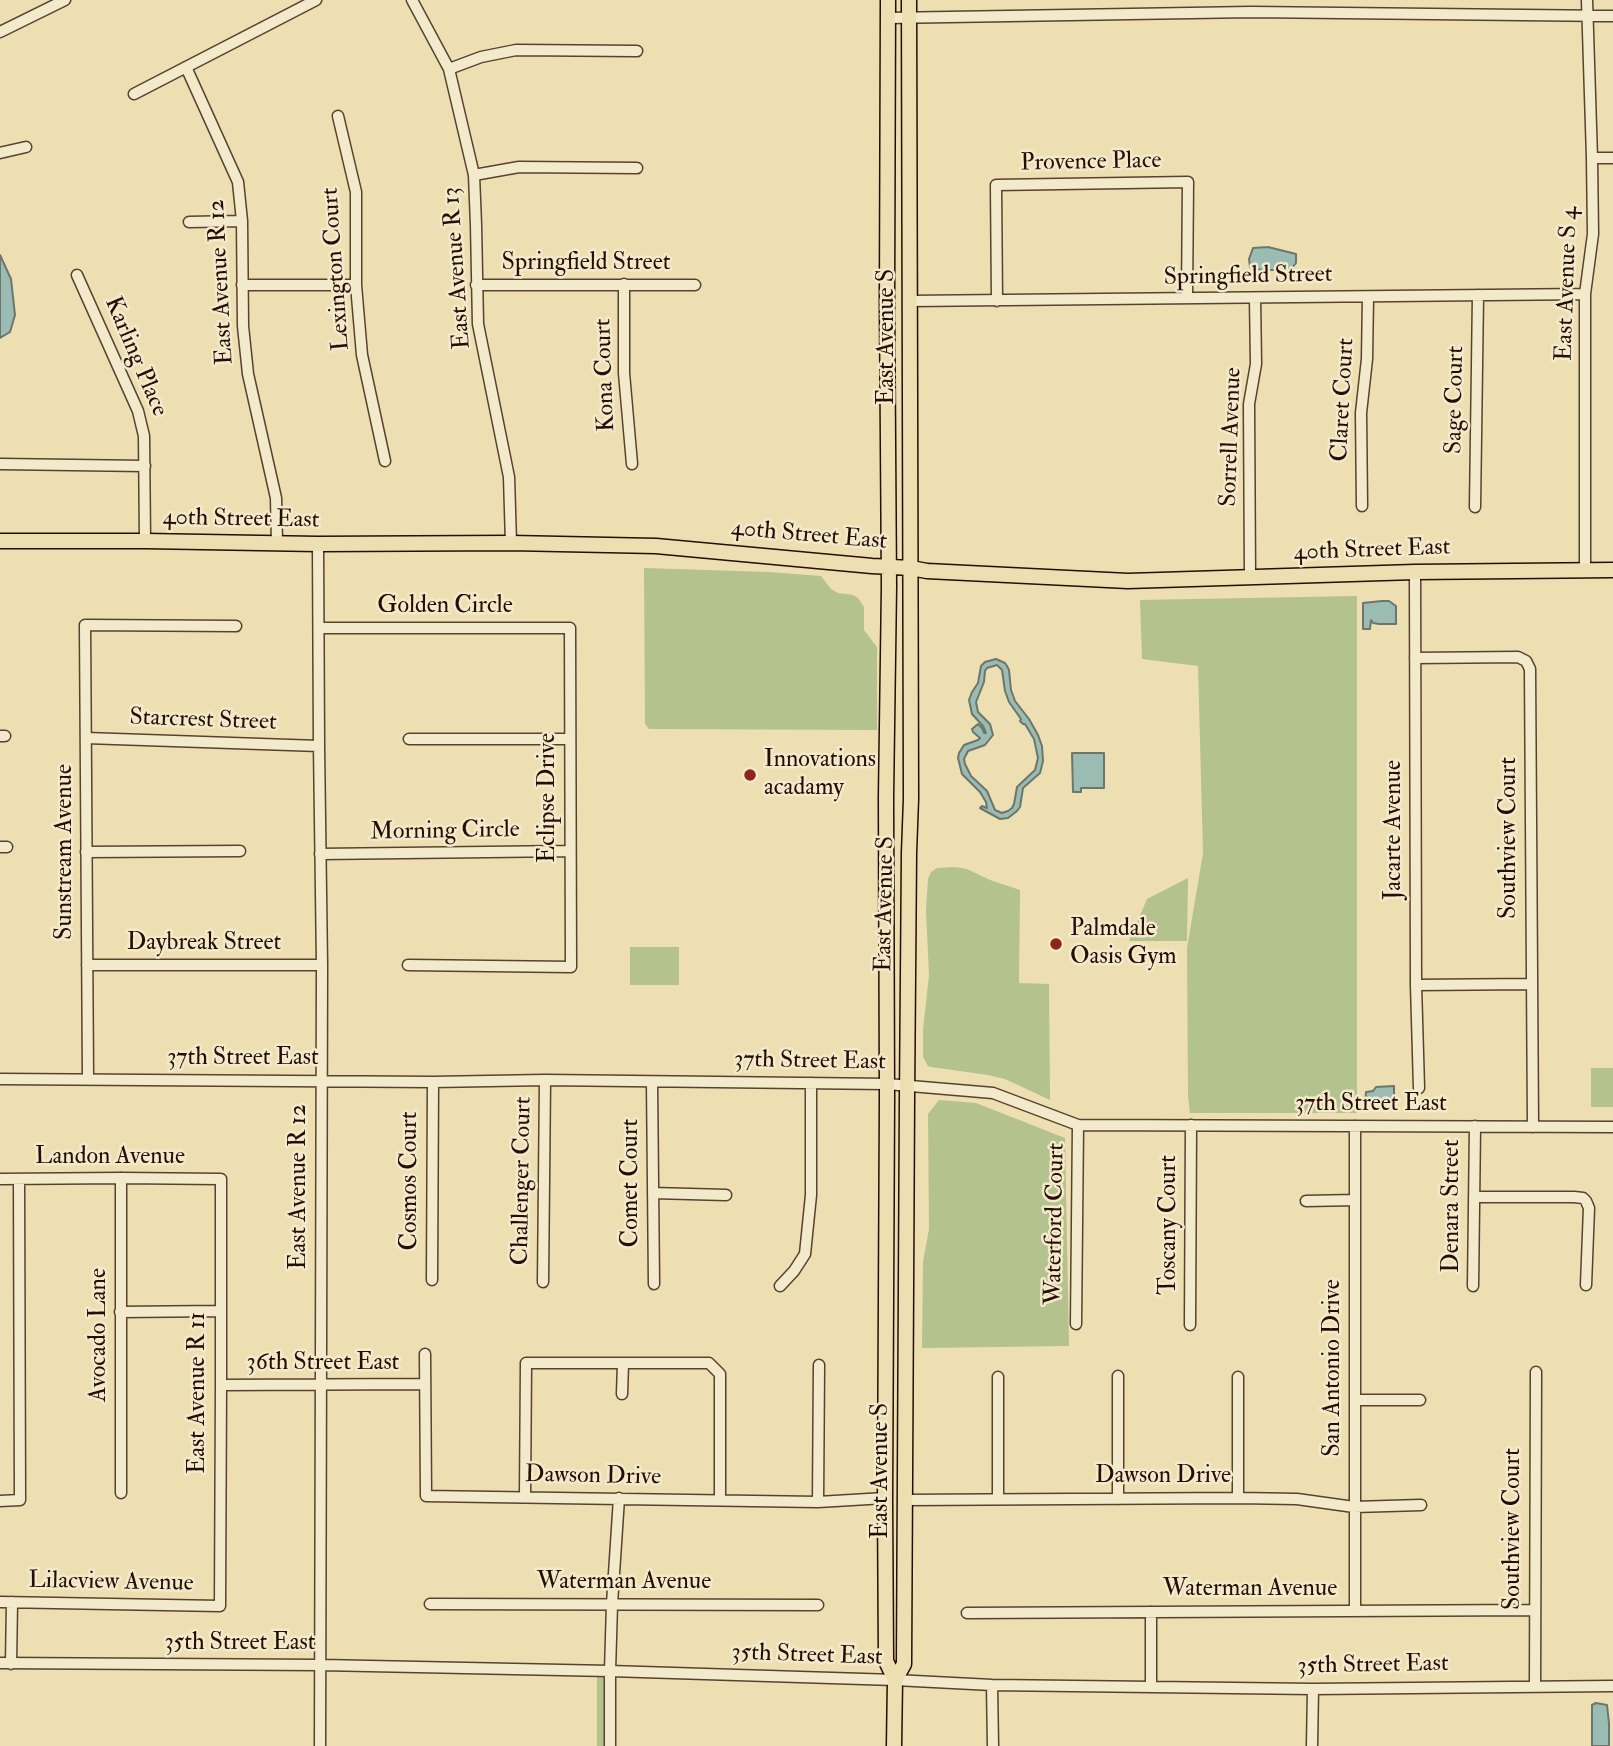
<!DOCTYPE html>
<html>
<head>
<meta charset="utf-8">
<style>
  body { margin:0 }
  canvas { display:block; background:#eddfb1 }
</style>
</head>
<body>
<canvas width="1613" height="1746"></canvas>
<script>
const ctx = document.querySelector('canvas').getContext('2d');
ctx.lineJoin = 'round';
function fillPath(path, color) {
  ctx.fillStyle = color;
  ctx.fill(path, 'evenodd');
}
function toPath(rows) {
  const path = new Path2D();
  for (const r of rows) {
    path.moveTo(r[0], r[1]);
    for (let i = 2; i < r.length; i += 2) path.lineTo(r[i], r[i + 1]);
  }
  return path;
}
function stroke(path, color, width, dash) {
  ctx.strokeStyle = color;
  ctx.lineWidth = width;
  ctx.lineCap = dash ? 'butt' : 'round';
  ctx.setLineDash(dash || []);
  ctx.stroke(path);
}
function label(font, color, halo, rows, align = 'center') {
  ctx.font = font + ' "IM FELL Double Pica",serif';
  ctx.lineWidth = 5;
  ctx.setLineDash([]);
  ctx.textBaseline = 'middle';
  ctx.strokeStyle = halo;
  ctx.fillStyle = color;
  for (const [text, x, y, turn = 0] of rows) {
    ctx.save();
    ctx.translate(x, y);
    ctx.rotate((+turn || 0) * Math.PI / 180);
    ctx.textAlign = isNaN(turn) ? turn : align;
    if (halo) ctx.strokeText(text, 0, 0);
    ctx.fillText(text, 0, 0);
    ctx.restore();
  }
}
const green = toPath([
  [644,568,769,572,821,576,831,589,838,593,853,595,858,598,864,607,864,630,877,647,877,730,649,729,645,724],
  [1357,596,1357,1113,1190,1113,1188,1096,1187,948,1203,853,1198,666,1142,659,1140,600],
  [955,867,967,869,990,880,1020,890,1019,983,1049,984,1050,1100,1005,1079,988,1075,931,1067,928,1066,923,1057,923,1030,929,975,926,910,928,879,931,872,937,868],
  [1188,878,1187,941,1129,941,1147,899],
  [630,947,679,947,679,985,630,985],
  [1591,1068,1613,1068,1613,1107,1591,1107],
  [939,1100,976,1103,1065,1138,1069,1346,922,1348,923,1262,929,1229,928,1114],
  [597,1677,605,1677,605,1746,597,1746]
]);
const water = toPath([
  [1268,247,1296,254,1296,263,1292,268,1288,270,1261,270,1250,267,1249,259,1253,248,1268,247],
  [0,255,11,279,15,315,10,332,0,338,0,255],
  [1382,601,1389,601,1396,606,1396,624,1379,624,1373,623,1371,620,1370,629,1363,629,1363,603,1382,601],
  [996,659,1005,663,1007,666,1009,670,1011,690,1015,701,1029,719,1038,735,1042,746,1043,761,1040,773,1023,788,1020,807,1017,811,1008,818,1000,819,980,808,982,806,987,808,986,802,980,792,962,774,958,758,959,753,964,745,978,740,980,738,973,732,972,729,978,724,982,728,984,733,986,733,983,726,972,714,969,700,972,692,978,683,981,666,985,662,996,659],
  [997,665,1002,670,1005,691,1009,702,1021,719,1020,721,1023,724,1025,724,1034,739,1038,758,1035,770,1017,787,1014,804,1012,808,1008,811,1002,813,995,810,987,791,971,776,965,764,964,759,968,751,985,745,993,735,990,724,978,712,976,702,984,682,985,671,987,668,997,665],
  [1072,753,1104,753,1104,788,1081,788,1081,792,1073,792,1072,753],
  [1394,1086,1394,1093,1396,1100,1394,1105,1365,1105,1366,1092,1373,1091,1376,1087,1394,1086],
  [1596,1703,1607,1705,1609,1723,1609,1746,1592,1746,1592,1705,1596,1703]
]);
const minor = toPath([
  [412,0,449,69,474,175,476,225,478,324,509,477,511,543],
  [888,18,1251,12,1613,16],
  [0,32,65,0],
  [186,67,238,182,242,221,243,326,248,374,276,498,277,543],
  [449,69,481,57,516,50,637,51],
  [134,94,316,0],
  [338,116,356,192,356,285,362,355,385,461],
  [0,153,26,147],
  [1592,158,1613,158],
  [474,175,519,167,637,168],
  [189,222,242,221],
  [77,275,138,411,144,436,145,541],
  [624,284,624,373,632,464],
  [242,285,356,285],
  [476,285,695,285],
  [910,301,1585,294],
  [997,301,996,185,1188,182,1187,298],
  [0,464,145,466],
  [1362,506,1361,413,1367,359,1368,297],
  [1475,507,1478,295],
  [318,544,319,746,322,965,320,1746],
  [1585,569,1585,294,1593,234,1592,158,1587,0],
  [1415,572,1416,985,1419,1088],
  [1250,578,1249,404,1256,364,1255,298],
  [320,628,570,628,571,967,408,965],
  [1415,658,1518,657,1526,661,1530,669,1533,1127],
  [0,736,5,736],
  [86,738,319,746],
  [409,739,570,739],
  [0,847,7,847],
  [86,852,240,851],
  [320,854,570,851],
  [87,965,322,965],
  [1416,985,1532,984],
  [0,1079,433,1082,545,1080,887,1084,993,1093,1078,1125,1613,1127],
  [88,1079,85,625,236,626],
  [652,1082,654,1284],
  [1355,1126,1355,1610],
  [0,1179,121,1178,221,1179,221,1385,220,1606,0,1602],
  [653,1193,726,1195],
  [1474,1197,1574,1197,1583,1198,1586,1201,1589,1208,1586,1285],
  [1306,1201,1355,1200],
  [432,1280,433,1082],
  [543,1282,545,1080],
  [780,1286,794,1271,805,1254,811,1195,811,1083],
  [1473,1286,1475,1126],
  [120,1312,220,1311],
  [1076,1324,1078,1125],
  [1190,1325,1191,1125],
  [425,1354,426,1496,818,1502,885,1498],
  [1118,1376,1118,1499],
  [998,1377,998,1499],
  [1238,1377,1238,1498],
  [221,1385,425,1384],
  [622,1394,623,1364],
  [1355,1400,1420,1400],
  [121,1493,121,1178],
  [525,1497,526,1363,709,1363,720,1374,720,1499],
  [905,1500,1238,1498,1297,1499,1354,1507,1421,1505],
  [0,1501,20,1500,19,1180],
  [818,1502,819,1365],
  [430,1604,818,1605],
  [1151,1612,1151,1686],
  [967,1613,1534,1610],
  [0,1663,321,1665,610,1671,895,1680,992,1685,1313,1689,1613,1686],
  [11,1664,12,1602],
  [992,1685,993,1746],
  [1535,1686,1536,1372],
  [610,1746,610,1671,612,1604,619,1498],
  [1312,1746,1313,1689]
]);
const major = toPath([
  [888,0,887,301,889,586,886,797,887,1098,885,1498,886,1661,895,1680,894,1746],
  [0,541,145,541,318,544,511,543,656,546,872,566,911,568,927,571,1128,581,1415,572,1613,570],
  [895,1680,904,1664,907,1098,909,853,911,799,909,0]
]);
const markers = [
  [750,775,7,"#8f2418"],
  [1056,944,7,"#8f2418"]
];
const streetNames = [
  ["Provence Place",1091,163,-1],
  ["Springfield Street",586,264],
  ["East Avenue R 13",458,268,-94],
  ["Lexington Court",337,269,-94],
  ["Springfield Street",1248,277,-1],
  ["East Avenue R 12",222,282,-93],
  ["East Avenue S 4",1568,284,-88],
  ["East Avenue S",888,337,-90],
  ["Karling Place",135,357,67],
  ["Kona Court",606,375,-92],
  ["Claret Court",1344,400,-87],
  ["Sage Court",1456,400,-89],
  ["Sorrell Avenue",1232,437,-88],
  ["40th Street East",241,520,1],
  ["40th Street East",809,536,5],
  ["40th Street East",1372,551,-2],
  ["Golden Circle",445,607],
  ["Starcrest Street",203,721,2],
  ["Eclipse Drive",549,798,-90],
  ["Jacarte Avenue",1395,830,-90],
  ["Morning Circle",445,832,-1],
  ["Southview Court",1510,838,-90],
  ["Sunstream Avenue",66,852,-90],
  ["East Avenue S",886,904,-89],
  ["Daybreak Street",204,944],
  ["37th Street East",243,1059],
  ["37th Street East",810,1062,1],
  ["37th Street East",1371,1105],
  ["Landon Avenue",110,1158],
  ["Cosmos Court",411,1181,-90],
  ["Challenger Court",523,1181,-89],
  ["Comet Court",632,1183,-90],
  ["East Avenue R 12",300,1187,-90],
  ["Denara Street",1453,1206,-90],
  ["Waterford Court",1056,1224,-89],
  ["Toscany Court",1170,1225,-90],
  ["Avocado Lane",100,1335,-90],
  ["36th Street East",323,1364],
  ["San Antonio Drive",1334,1368,-90],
  ["East Avenue R 11",199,1393,-90],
  ["East Avenue S",882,1471,-90],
  ["Dawson Drive",593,1477,1],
  ["Dawson Drive",1163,1477],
  ["Southview Court",1514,1529,-90],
  ["Lilacview Avenue",111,1583,1],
  ["Waterman Avenue",624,1583],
  ["Waterman Avenue",1250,1590],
  ["35th Street East",240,1644],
  ["35th Street East",807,1656,2],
  ["35th Street East",1373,1666,-1]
];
const poiNames = [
  ["Innovations",764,761],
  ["acadamy",764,789],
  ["Palmdale",1070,930],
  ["Oasis Gym",1070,958]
];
fillPath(green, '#b4c28e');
fillPath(water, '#9abcb2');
stroke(water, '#6c766c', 2);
stroke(minor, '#58422f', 13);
stroke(major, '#270e04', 17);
stroke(minor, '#f3eacc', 10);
stroke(major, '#eddfb1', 14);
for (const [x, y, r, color] of markers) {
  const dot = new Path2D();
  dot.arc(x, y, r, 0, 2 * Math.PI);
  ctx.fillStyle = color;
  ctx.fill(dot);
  stroke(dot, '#f3eacc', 2.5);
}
label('24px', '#270e04', '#f3eacc', streetNames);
label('24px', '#270e04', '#f3eacc', poiNames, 'left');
</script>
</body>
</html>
